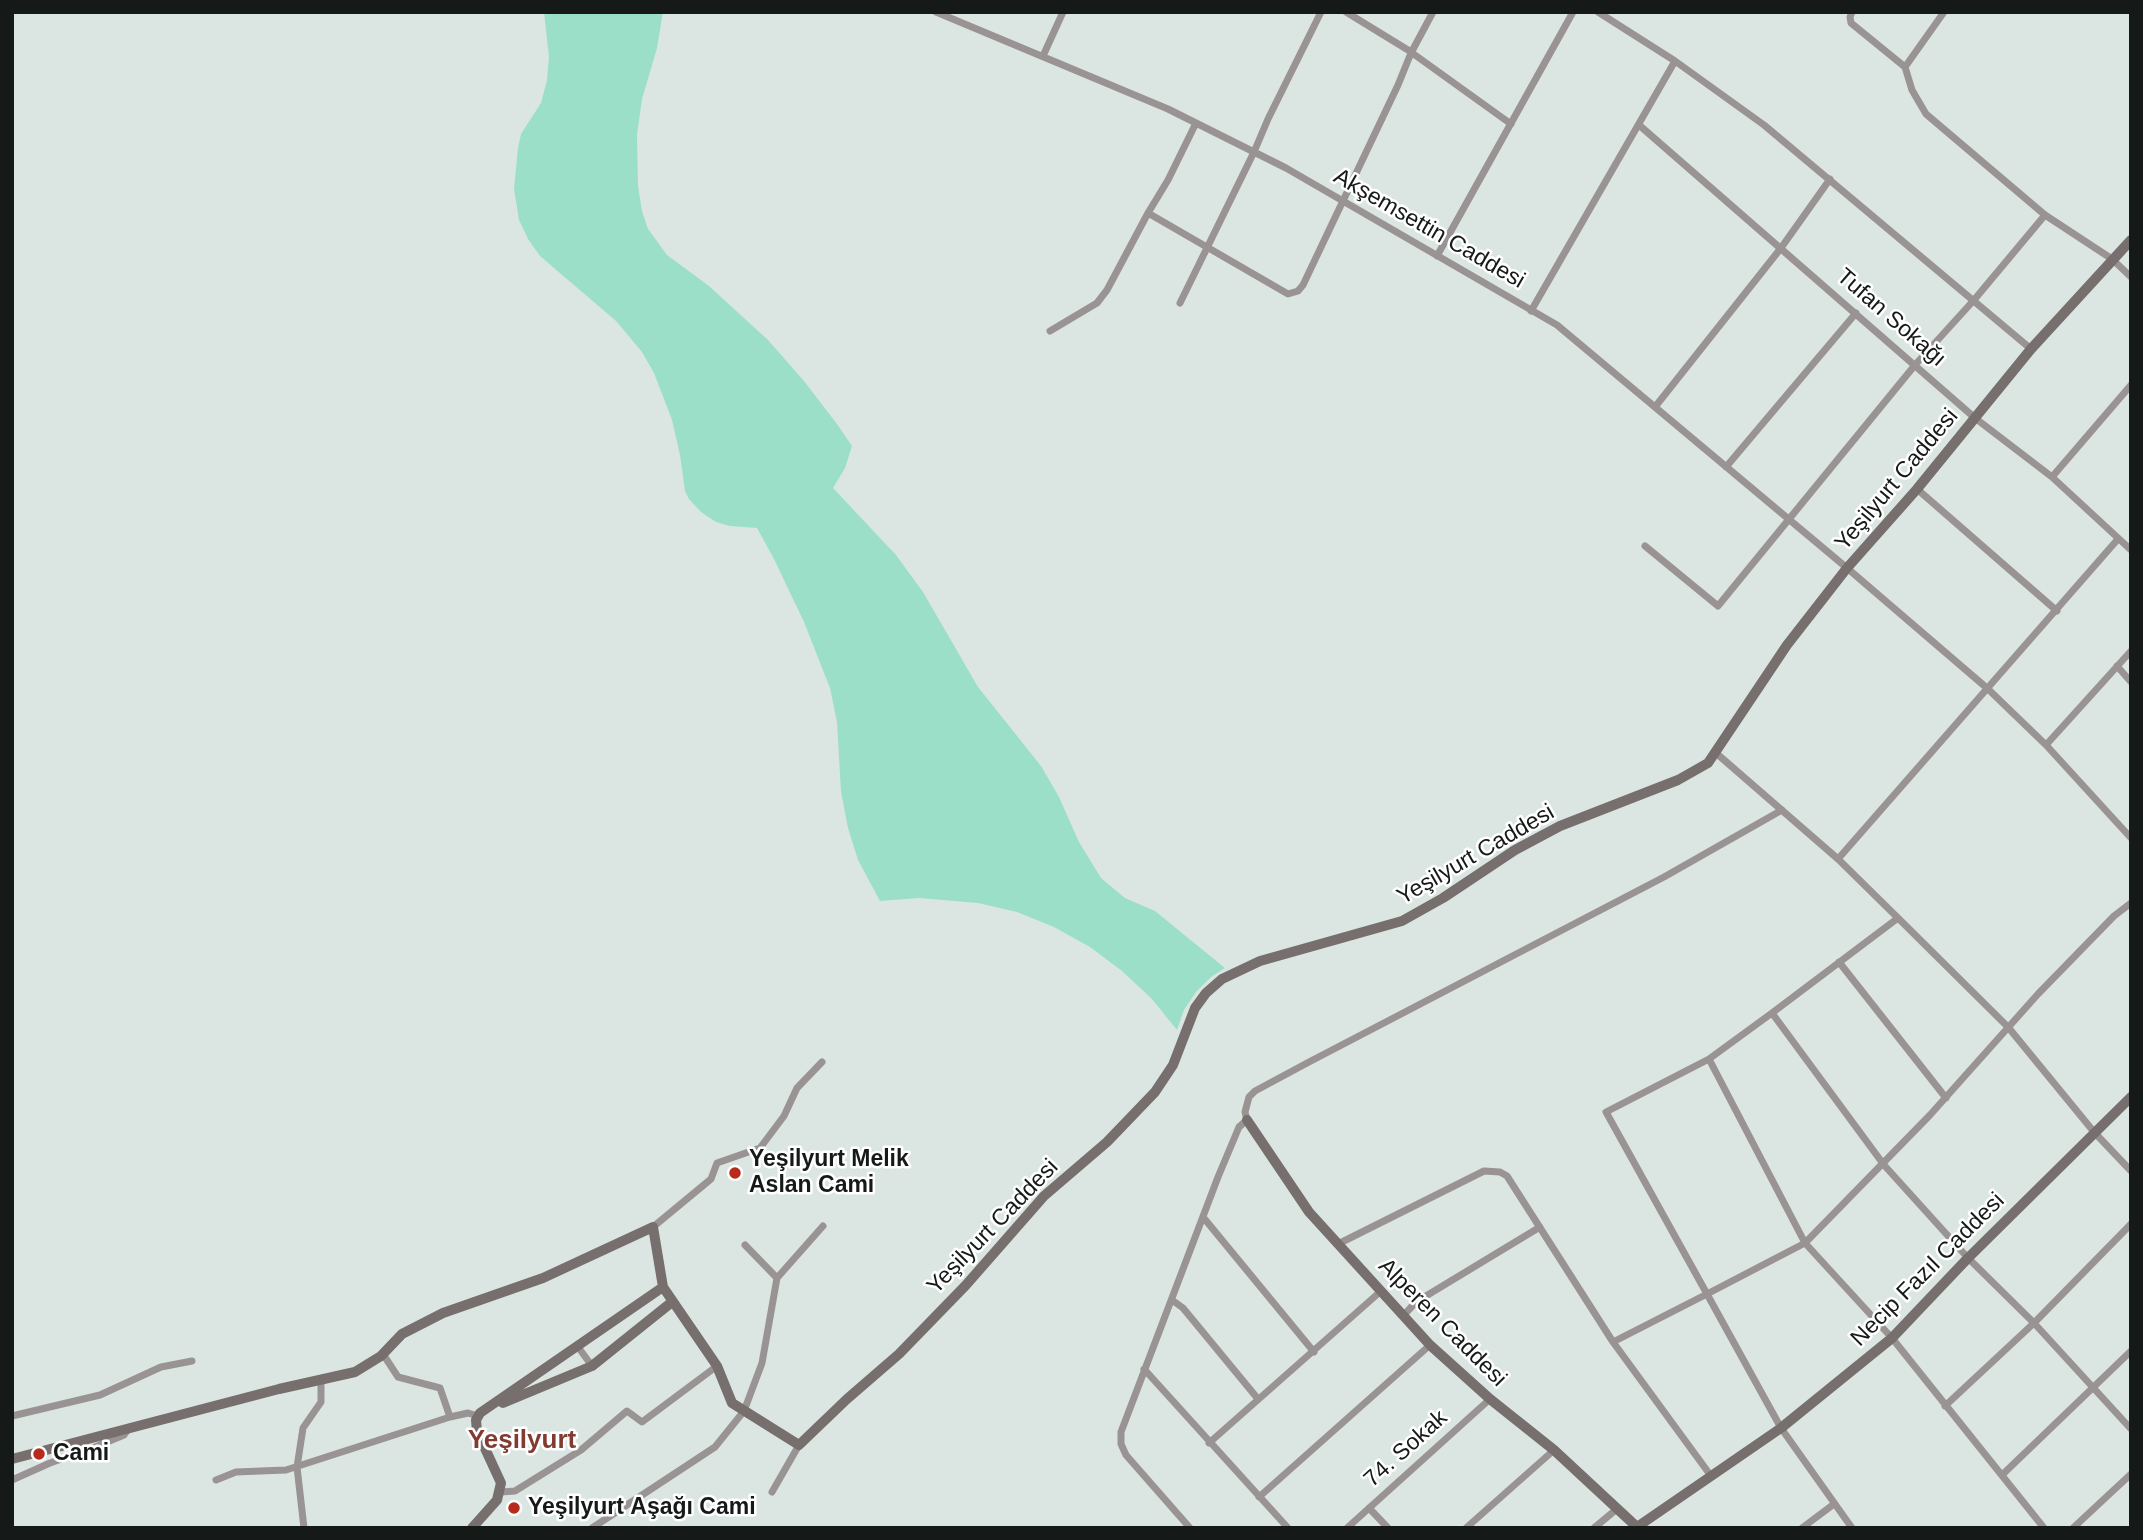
<!DOCTYPE html>
<html>
<head>
<meta charset="utf-8">
<style>
  body { margin:0 }
  #map { position:relative; width:2143px; height:1540px; overflow:hidden; background:#dbe6e2; font-family:Helvetica,sans-serif }
  canvas { display:block }
  .frame { position:absolute; inset:0; border:14px solid #151918; pointer-events:none }
</style>
</head>
<body>
<div id="map">
<canvas width="2143" height="1540"></canvas>
<div class="frame"></div>
</div>
<script>
const ctx = document.querySelector('canvas').getContext('2d');
ctx.lineJoin = 'round';
function fillPath(path, color) {
  ctx.fillStyle = color;
  ctx.fill(path, 'evenodd');
}
function toPath(rows) {
  const path = new Path2D();
  for (const r of rows) {
    path.moveTo(r[0], r[1]);
    for (let i = 2; i < r.length; i += 2) path.lineTo(r[i], r[i + 1]);
  }
  return path;
}
function stroke(path, color, width, dash) {
  ctx.strokeStyle = color;
  ctx.lineWidth = width;
  ctx.lineCap = dash ? 'butt' : 'round';
  ctx.setLineDash(dash || []);
  ctx.stroke(path);
}
function label(font, color, halo, rows, align = 'center') {
  ctx.font = font + ' Helvetica,sans-serif';
  ctx.lineWidth = 5;
  ctx.setLineDash([]);
  ctx.textBaseline = 'middle';
  ctx.strokeStyle = halo;
  ctx.fillStyle = color;
  for (const [text, x, y, turn = 0] of rows) {
    ctx.save();
    ctx.translate(x, y);
    ctx.rotate((+turn || 0) * Math.PI / 180);
    ctx.textAlign = isNaN(turn) ? turn : align;
    if (halo) ctx.strokeText(text, 0, 0);
    ctx.fillText(text, 0, 0);
    ctx.restore();
  }
}
const green = toPath([
  [544,12,663,12,657,48,642,99,637,135,638,186,642,211,648,229,667,255,709,286,768,340,804,381,837,424,852,446,845,468,833,488,896,555,923,592,978,687,1041,766,1059,797,1079,842,1101,878,1125,898,1155,911,1225,968,1211,977,1196,992,1184,1010,1177,1030,1152,999,1122,971,1090,947,1054,927,1017,912,978,903,919,898,880,901,858,860,848,828,841,792,837,722,830,688,804,622,774,559,757,528,730,526,716,522,701,512,689,499,685,491,680,455,672,420,654,373,642,352,616,321,540,256,528,239,519,220,514,189,518,148,521,134,541,103,547,80,549,57]
]);
const street = toPath([
  [936,12,1168,109,1286,168,1557,325,1847,568,1988,689,2046,745,2131,838],
  [1346,12,1408,50,1511,124],
  [1598,12,1675,61,1764,125,2031,349],
  [1852,12,1850,17,1851,23,1905,67,1912,90,1926,114,2045,215,2112,259,2131,277],
  [1043,56,1063,12],
  [1905,67,1944,12],
  [1639,125,1975,418,2052,477,2131,550],
  [1148,213,1288,294,1298,291,1303,285,1398,85,1411,53,1433,12],
  [1437,256,1573,12],
  [1180,303,1254,152,1268,119,1321,12],
  [1531,311,1675,61],
  [1050,331,1097,303,1107,290,1148,213,1168,180,1196,123],
  [1655,407,1781,248,1830,179],
  [1726,467,1856,313],
  [2052,477,2131,385],
  [1917,489,2057,611],
  [2118,539,1838,859,1898,918,1772,1013,1884,1165,1968,1258,2034,1323,2131,1429],
  [1645,546,1718,606,1915,365,1974,300,2045,215],
  [2117,666,2131,682],
  [2046,745,2131,651],
  [1716,753,1838,859],
  [1898,918,2008,1027,2094,1132,2131,1171],
  [1839,962,1946,1098],
  [1772,1013,1709,1059,1805,1243,1892,1338,2044,1528],
  [1709,1059,1606,1112,1707,1294,1805,1243,1930,1115,2038,994,2114,916,2131,903],
  [1203,1217,1314,1352],
  [653,1227,711,1179,717,1163,760,1148,784,1116,797,1088,822,1062],
  [1338,1244,1484,1171,1500,1172,1507,1176,1613,1342],
  [745,1245,777,1278],
  [1172,1300,1183,1308,1258,1399],
  [1403,1316,1416,1302,1540,1227],
  [578,1347,592,1366],
  [383,1354,398,1377,440,1388,450,1417],
  [1144,1369,1288,1528],
  [1945,1406,2034,1323,2131,1224],
  [12,1416,100,1395,161,1367,192,1361],
  [1209,1443,1381,1291],
  [2002,1475,2131,1351],
  [1711,1476,1613,1342,1707,1294,1781,1428,1852,1528],
  [12,1480,50,1463,95,1447,124,1435,129,1428],
  [216,1480,236,1472,286,1470,450,1417,468,1413,478,1416],
  [501,1492,515,1491,581,1450,627,1411,642,1422,717,1366],
  [772,1492,799,1445],
  [1259,1497,1430,1345],
  [1369,1508,1388,1528],
  [304,1528,297,1467,303,1428,321,1402,321,1381],
  [592,1528,715,1447,744,1411,762,1363,777,1278,823,1226],
  [1190,1528,1126,1455,1121,1444,1121,1432,1218,1177,1239,1127,1247,1120,1245,1112,1249,1097,1255,1091,1309,1062,1664,877,1782,810],
  [1347,1528,1490,1399],
  [1466,1528,1554,1450],
  [1594,1528,1618,1508],
  [1802,1528,1834,1504],
  [2073,1528,2131,1474]
]);
const secondary = toPath([
  [1247,1120,1309,1212,1430,1345,1490,1399,1554,1450,1638,1528],
  [503,1403,592,1366,672,1302],
  [12,1459,279,1389,355,1372,381,1356,402,1334,443,1313,543,1278,653,1227,663,1287],
  [1637,1527,1781,1428,1892,1338,1968,1258,2131,1097],
  [472,1528,497,1500,501,1483,477,1431,476,1420,480,1413,663,1287,717,1366,732,1403,799,1445,847,1399,899,1354,966,1285,1044,1196,1107,1142,1155,1092,1173,1065,1195,1008,1206,993,1222,979,1260,961,1402,921,1443,898,1515,850,1560,826,1678,780,1708,763,1787,645,1847,568,1917,489,2031,349,2131,240]
]);
const markers = [
  [735,1173,7,"#b82b1c"],
  [39,1454,7,"#b82b1c"],
  [514,1508,7,"#b82b1c"]
];
const streetNames = [
  ["Akşemsettin Caddesi",1429,229,30],
  ["Tufan Sokağı",1891,318,41],
  ["Yeşilyurt Caddesi",1897,480,-50],
  ["Yeşilyurt Caddesi",1476,855,-30],
  ["Yeşilyurt Caddesi",993,1227,-46],
  ["Necip Fazıl Caddesi",1928,1270,-45],
  ["Alperen Caddesi",1442,1323,45],
  ["74. Sokak",1406,1449,-42]
];
const poiNames = [
  ["Yeşilyurt Melik",749,1160],
  ["Aslan Cami",749,1186],
  ["Cami",53,1454],
  ["Yeşilyurt Aşağı Cami",528,1508]
];
const quarterNames = [
  ["Yeşilyurt",522,1441]
];
fillPath(green, '#9bdfc8');
stroke(street, '#999493', 7);
stroke(secondary, '#766f6d', 10);
for (const [x, y, r, color] of markers) {
  const dot = new Path2D();
  dot.arc(x, y, r, 0, 2 * Math.PI);
  ctx.fillStyle = color;
  ctx.fill(dot);
  stroke(dot, '#fff', 2.5);
}
label('23px', '#151918', '#fff', streetNames);
label('bold 23px', '#151918', '#fff', poiNames, 'left');
label('bold 26px', '#823b30', '#fff', quarterNames);
</script>
</body>
</html>
